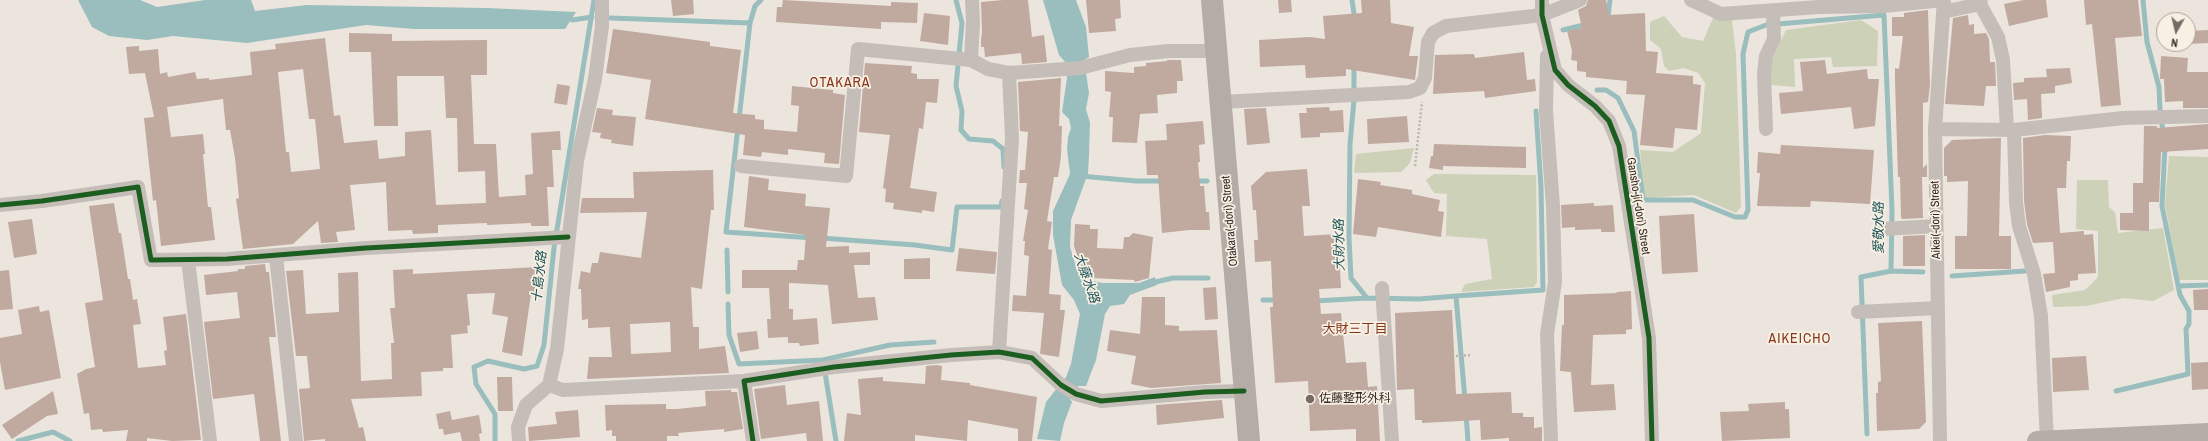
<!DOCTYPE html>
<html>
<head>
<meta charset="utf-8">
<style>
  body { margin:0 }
  #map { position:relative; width:2208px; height:441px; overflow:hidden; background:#ece5de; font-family:"Archivo Narrow",sans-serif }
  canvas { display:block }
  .north { position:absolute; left:2156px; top:12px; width:40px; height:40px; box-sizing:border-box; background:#f9f0e4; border:1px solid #aba198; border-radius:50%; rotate:188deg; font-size:11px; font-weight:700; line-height:16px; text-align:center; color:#352b26 }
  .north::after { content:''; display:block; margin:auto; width:14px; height:18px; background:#756c66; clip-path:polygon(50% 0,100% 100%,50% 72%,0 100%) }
</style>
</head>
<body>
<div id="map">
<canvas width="2208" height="441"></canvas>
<div class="north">N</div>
</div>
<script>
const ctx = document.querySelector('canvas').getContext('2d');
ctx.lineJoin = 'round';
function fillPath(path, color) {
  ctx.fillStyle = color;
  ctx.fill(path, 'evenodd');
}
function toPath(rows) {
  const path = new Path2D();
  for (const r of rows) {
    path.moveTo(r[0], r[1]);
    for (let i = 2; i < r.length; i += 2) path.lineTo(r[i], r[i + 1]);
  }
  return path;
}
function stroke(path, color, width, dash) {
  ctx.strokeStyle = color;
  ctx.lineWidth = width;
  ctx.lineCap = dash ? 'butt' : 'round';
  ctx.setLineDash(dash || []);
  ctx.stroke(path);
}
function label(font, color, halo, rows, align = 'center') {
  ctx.font = font + ' "Archivo Narrow","Noto Sans JP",sans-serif';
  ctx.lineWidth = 3.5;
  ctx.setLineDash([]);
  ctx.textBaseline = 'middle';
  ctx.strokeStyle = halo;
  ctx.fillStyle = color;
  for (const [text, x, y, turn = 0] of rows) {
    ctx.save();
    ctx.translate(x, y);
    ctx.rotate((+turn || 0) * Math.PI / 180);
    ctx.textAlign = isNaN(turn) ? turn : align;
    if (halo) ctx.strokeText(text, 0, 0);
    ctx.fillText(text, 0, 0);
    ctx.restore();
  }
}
const green = toPath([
  [1664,16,1682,37,1703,41,1713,18,1732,20,1736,54,1741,207,1736,213,1694,195,1644,198,1640,150,1673,152,1701,133,1705,83,1698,73,1684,68,1669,71,1664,66,1661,49,1650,40,1650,22],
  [1861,20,1878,31,1877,66,1833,67,1831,57,1794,59,1795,87,1771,85,1770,65,1786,30],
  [1414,148,1410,163,1401,172,1354,173,1356,154],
  [2169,156,2208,157,2208,280,2179,280,2165,204],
  [1434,174,1536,175,1537,282,1534,287,1461,292,1465,284,1492,279,1487,239,1446,236,1447,194,1434,193,1426,180],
  [2077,180,2108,180,2109,207,2115,212,2118,233,2163,228,2174,290,2153,301,2124,298,2086,306,2053,307,2052,295,2085,290,2098,277,2098,231,2076,229]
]);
const water = toPath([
  [78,0,140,0,157,7,205,0,251,0,255,11,307,5,487,8,576,12,565,29,414,29,366,25,247,43,173,36,147,40,109,36,92,27],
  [1043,0,1076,0,1086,27,1089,57,1081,62,1086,73,1089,93,1086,109,1090,123,1089,155,1088,173,1071,220,1070,247,1077,270,1085,280,1103,283,1139,283,1155,277,1157,285,1130,295,1124,304,1110,306,1105,314,1096,360,1086,386,1078,386,1070,399,1072,402,1064,423,1060,441,1037,439,1046,402,1066,377,1071,364,1080,314,1074,300,1062,285,1053,235,1053,211,1070,174,1067,149,1068,137,1071,128,1069,119,1062,112,1067,78,1066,63,1059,55]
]);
const stream = toPath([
  [956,0,962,23,956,86,962,111,961,130,969,139,993,141,1003,149,1004,167],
  [1352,0,1355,20],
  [2143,0,2147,42,2159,87,2160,110],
  [1608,17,1610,0],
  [610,18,750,23],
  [572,20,592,17],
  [1563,30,1588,24],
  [1354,64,1354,100,1350,144,1349,238,1351,278,1367,298,1419,299,1456,296,1465,400],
  [1597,90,1606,90,1618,98,1634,131,1643,200,1693,200,1735,217,1745,217,1748,210,1743,54,1748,32,1766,25,1884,15,1892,210,1891,271,1861,277,1867,434],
  [739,119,750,23,755,6,761,0],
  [2162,124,2163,134],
  [738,127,726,232,813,238],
  [1080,176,1136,181,1164,181],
  [1194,181,1207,181],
  [821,238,915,245,952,250,957,207,1001,207,1002,201],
  [727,250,728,292],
  [1891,271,1923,272],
  [1952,276,2025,271],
  [1151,283,1173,278,1208,278],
  [2178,286,2208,285],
  [1456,296,1543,290,1541,187,1536,111],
  [1263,300,1278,300],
  [1314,301,1367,298],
  [728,304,729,335,739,364,823,360,836,441],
  [823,360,890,345,934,342],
  [2116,391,2188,374,2186,329,2189,324,2189,311,2180,295,2162,206,2165,146],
  [1466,414,1468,441],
  [18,441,53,432,70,441],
  [495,441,495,414,476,384,474,367,488,361,524,369,537,366,544,345,554,248,594,0]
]);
const building = toPath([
  [671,0,693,0,694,14,673,16],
  [783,0,891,6,891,2,918,3,917,23,881,22,881,29,776,22,777,7,782,7],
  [1003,0,1028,0,1032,37,1044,35,1047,62,1022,64,1021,53,985,57,984,47,981,47,981,40,982,32,981,2],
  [1086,0,1120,0,1121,18,1115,19,1116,31,1089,33],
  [1278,0,1291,0,1292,12,1279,13],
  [1361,0,1390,0,1391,23,1414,27,1409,56,1418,56,1415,80,1346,69,1346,76,1306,78,1305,65,1260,67,1259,40,1310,37,1325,39,1323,16,1362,13],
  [1588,0,1606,0,1609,15,1645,13,1646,51,1658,52,1656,73,1693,76,1693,84,1701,85,1697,130,1675,128,1673,148,1640,145,1645,95,1626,94,1627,81,1586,77,1586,72,1577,71,1577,61,1571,60,1572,51,1567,31,1582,28,1578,10,1586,6],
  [2024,0,2046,0,2048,17,2009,26,2004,4],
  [2084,0,2138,0,2142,36,2115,38,2121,105,2101,107,2092,24,2086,25],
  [1928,10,1930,85,1928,102,1923,103,1923,168,1927,164,1927,177,1922,177,1923,218,1902,219,1901,217,1900,177,1898,177,1895,81,1895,68,1899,69,1903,36,1892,36,1892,17,1904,17,1904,13],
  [924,13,950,16,948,45,920,41],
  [1968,15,1969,25,1974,24,1974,34,1986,33,1989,39,1990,62,1995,62,1996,86,1986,86,1984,106,1945,104,1953,18],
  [613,29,688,39,710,42,710,46,741,50,733,113,755,115,755,119,764,120,764,129,797,132,799,106,791,105,792,86,833,90,833,93,845,95,839,164,824,163,825,153,788,149,788,155,762,152,761,157,743,155,745,135,645,119,651,80,606,73],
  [2208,30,2208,43,2188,44,2188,31],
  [349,33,392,34,392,41,487,40,487,75,471,75,474,144,496,144,499,197,526,195,525,175,533,174,531,133,560,131,561,150,552,150,554,187,547,187,549,226,531,226,531,223,487,225,487,223,438,225,438,233,413,234,412,230,388,231,386,182,350,185,355,230,336,232,338,242,321,243,318,221,293,244,243,249,236,199,239,198,235,158,230,130,226,130,223,99,167,107,171,137,203,134,205,154,203,154,208,207,211,207,215,240,161,246,156,200,153,201,144,118,154,117,145,73,129,74,126,47,139,46,139,51,158,49,160,74,167,72,168,77,195,72,197,79,209,78,209,80,252,75,250,52,276,49,275,44,325,38,334,116,340,115,344,143,377,140,379,159,405,156,405,132,431,130,436,205,486,203,485,171,458,172,457,118,446,118,444,76,397,76,398,126,374,126,371,52,349,52],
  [303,69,309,119,315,119,320,169,291,172,289,152,286,152,278,72],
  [1524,52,1527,80,1535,79,1536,91,1485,98,1484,91,1433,94,1435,55,1474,54,1475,58],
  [2161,56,2188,58,2187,72,2208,72,2208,108,2183,108,2183,101,2165,102,2164,79,2160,79],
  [1167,60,1181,60,1183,81,1177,81,1177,93,1157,95,1158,113,1140,114,1137,143,1112,142,1113,117,1109,117,1111,92,1105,91,1105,71,1134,73,1134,67,1146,66,1146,63,1167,61],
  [1825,60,1827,74,1867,69,1868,79,1879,79,1875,126,1854,129,1851,107,1781,114,1779,93,1803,91,1800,62],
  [865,63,912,66,911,73,917,74,917,79,939,79,937,103,926,102,923,129,919,128,910,188,937,192,934,212,922,210,922,213,893,209,894,203,885,202,886,189,883,188,890,135,859,132],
  [2070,68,2072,83,2055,86,2055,93,2041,94,2042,118,2028,120,2027,99,2014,100,2013,83,2024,82,2024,78,2047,77,2046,69],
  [1061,78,1059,126,1062,126,1061,156,1058,177,1054,177,1047,221,1052,222,1048,249,1052,250,1049,294,1061,295,1060,310,1065,310,1059,357,1040,354,1044,313,1012,311,1013,295,1026,296,1029,256,1024,255,1025,241,1023,241,1028,210,1024,209,1027,183,1019,183,1020,170,1025,170,1028,132,1020,131,1018,82],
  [557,84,570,86,567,105,554,103],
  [1329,107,1330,111,1343,110,1344,132,1320,133,1320,137,1301,138,1299,113,1307,113,1306,108],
  [597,108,613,110,612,115,636,117,633,146,611,143,612,140,600,138,601,133,592,132],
  [1266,108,1270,143,1247,145,1244,109],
  [1407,116,1409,142,1368,144,1367,119],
  [1203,121,1205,144,1199,145,1200,162,1198,162,1200,186,1204,186,1206,212,1209,212,1210,230,1189,230,1162,233,1158,175,1147,175,1145,141,1167,140,1166,124],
  [2208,124,2208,149,2161,152,2159,202,2149,202,2149,231,2120,230,2120,213,2133,213,2133,183,2143,183,2144,126,2157,126,2157,128],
  [2045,135,2071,136,2070,161,2067,161,2066,188,2057,188,2060,233,2084,231,2084,235,2093,234,2096,273,2078,274,2078,280,2070,281,2070,287,2046,292,2043,274,2055,273,2053,242,2033,243,2027,224,2024,201,2023,138],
  [2001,138,1999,236,2011,236,2011,269,1955,269,1955,236,1967,236,1968,181,1947,182,1947,176,1944,176,1944,148,1952,140],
  [1434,144,1526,147,1526,168,1443,166,1443,170,1429,168,1431,156,1433,156],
  [1781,145,1874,150,1870,204,1811,201,1810,207,1757,206,1760,173,1757,173,1758,152,1780,154],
  [1307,169,1310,206,1302,206,1304,236,1338,234,1341,288,1319,289,1321,314,1341,313,1346,363,1366,362,1368,387,1377,386,1380,441,1356,441,1356,429,1310,431,1308,381,1275,383,1270,307,1273,307,1271,261,1255,262,1254,240,1258,240,1256,210,1253,210,1251,186,1266,172],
  [713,170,714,210,711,210,702,289,691,287,693,327,699,327,699,349,725,346,729,373,587,379,589,357,612,357,610,331,610,327,588,328,588,319,582,320,581,289,578,289,581,271,590,273,592,263,598,263,600,252,641,258,647,212,580,213,582,198,634,198,633,172],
  [670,322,671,352,631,354,630,324],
  [749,176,769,179,768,190,806,194,805,206,830,208,826,247,849,246,849,253,870,252,870,265,854,265,858,298,875,297,878,320,832,324,828,285,789,283,789,309,793,309,793,320,817,318,819,344,800,346,799,343,788,343,788,337,768,338,767,319,771,319,769,288,742,288,742,270,797,270,798,260,804,260,806,235,744,227],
  [1358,179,1381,182,1380,185,1412,190,1412,194,1440,200,1438,211,1444,212,1441,237,1378,227,1376,237,1353,234],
  [114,203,119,233,121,233,128,279,130,279,133,300,137,299,141,324,133,325,138,368,166,365,164,351,167,350,163,317,186,314,201,440,172,441,147,438,147,441,126,441,128,430,103,432,102,429,91,430,89,413,84,414,77,374,86,369,95,367,85,303,103,300,89,206],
  [1594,203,1594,206,1613,205,1615,232,1601,232,1601,229,1575,230,1575,227,1562,228,1561,205],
  [1694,214,1698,272,1662,274,1659,216],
  [32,219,37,254,14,258,8,222],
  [1075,224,1090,225,1090,229,1098,229,1097,248,1123,249,1124,237,1129,237,1133,233,1153,237,1149,278,1135,282,1134,280,1091,278,1082,269,1074,246],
  [1925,235,1925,266,1903,266,1903,236],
  [959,248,997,252,995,274,956,271],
  [930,258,930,279,904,279,904,259],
  [265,264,266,272,269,272,276,337,269,337,281,441,260,441,254,394,213,399,204,322,240,318,237,292,206,295,204,275,238,271,238,269,245,269,245,266],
  [537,267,538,294,531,294,522,356,502,352,508,317,492,314,495,293,467,294,470,325,467,326,468,333,451,335,453,368,443,368,443,371,421,372,422,396,351,399,359,428,363,427,366,441,325,441,325,439,304,441,299,389,310,388,307,356,296,356,286,271,303,270,306,314,339,312,338,273,358,272,361,381,392,379,391,343,394,343,390,308,395,308,393,270,413,269,413,274],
  [9,270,13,309,0,310,0,271],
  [1216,287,1218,319,1205,320,1203,288],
  [2208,289,2208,310,2194,310,2193,290],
  [1631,291,1632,329,1626,330,1626,334,1593,335,1591,385,1614,384,1616,410,1574,412,1571,372,1560,371,1562,325,1564,325,1564,295,1617,293,1616,292],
  [1142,297,1165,297,1165,325,1179,326,1179,331,1217,330,1221,383,1151,388,1131,384,1136,356,1107,351,1110,330,1140,334],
  [39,306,40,312,49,310,61,378,5,390,0,362,0,338,22,334,18,310],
  [1452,310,1456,394,1511,392,1512,413,1523,413,1523,417,1534,417,1534,428,1542,427,1542,441,1509,441,1509,438,1481,440,1480,420,1422,423,1422,420,1415,420,1414,389,1397,390,1395,313],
  [1922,321,1926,422,1919,429,1877,431,1876,393,1878,393,1878,382,1881,381,1878,323],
  [757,331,759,349,740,352,737,333],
  [2086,356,2089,390,2053,392,2052,358],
  [2208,362,2208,389,2192,390,2191,363],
  [936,365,942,366,941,380,970,383,970,385,1037,397,1032,441,1018,441,1018,429,968,420,967,441,915,435,915,441,844,441,847,413,861,415,858,379,883,377,883,381,925,384,926,366],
  [497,377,512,377,513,411,498,411],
  [785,385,787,405,819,401,823,441,807,441,806,433,761,439,754,389],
  [731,390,731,392,737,392,743,429,724,432,724,429,678,433,679,436,667,436,667,441,616,441,616,436,612,436,612,430,606,431,605,405,666,404,666,409,677,409,706,406,705,391],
  [53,391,58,414,47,416,12,439,2,425],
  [1222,400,1224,418,1157,425,1156,405],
  [1785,402,1785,409,1789,409,1790,438,1722,441,1720,412,1749,411,1748,404],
  [578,410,580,437,529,441,528,427,557,424,555,412],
  [450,411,452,420,479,415,482,433,479,434,480,441,462,441,460,432,444,435,443,429,439,429,436,414]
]);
const path = toPath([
  [1415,166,1422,102],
  [1456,356,1472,355]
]);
const street = toPath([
  [972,0,973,22,971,60,988,69,1009,73,1080,68,1130,55,1169,51,1216,51],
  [1542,0,1542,15,1555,70,1568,85,1595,106,1609,121,1619,146,1649,338,1652,441],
  [1691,0,1721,14,1819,7,1884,6,1944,0],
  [1980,4,1998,37,2003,60,2007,129],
  [1943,12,1980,4,1981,0],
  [1547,56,1546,111,1553,206,1555,282,1547,334,1551,441],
  [1221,102,1409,92,1420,88,1425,78,1428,42,1433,33,1446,26,1542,15,1580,0],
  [1766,129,1764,74,1766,56,1774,39,1773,11],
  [1935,129,2014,130,2123,118,2208,116],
  [2014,130,2016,202,2019,226,2034,274,2041,316,2047,441],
  [741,166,846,176,858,49,971,60],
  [0,205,42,201,138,187,151,260,227,259,366,248,568,237],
  [1882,229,1936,226],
  [276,256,296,441],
  [188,260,210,441],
  [1382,288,1392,441],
  [1858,312,1938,308],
  [999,352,1012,138,1009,73],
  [549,385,557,349,577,161,595,79,602,26,602,0],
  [519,441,518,427,526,405,549,385,563,390,744,381],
  [753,441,744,381,834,367,951,355,999,352,1032,358,1061,385,1076,394,1101,401,1205,392,1244,391],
  [1940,441,1935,129,1944,0]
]);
const secondary = toPath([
  [2037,441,2208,433]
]);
const primary = toPath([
  [1212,0,1249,441]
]);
const cycleway = toPath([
  [1542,0,1542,15,1555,70,1568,85,1595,106,1609,121,1619,146,1649,338,1652,441],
  [0,205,42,201,138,187,151,260,227,259,366,248,568,237],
  [753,441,744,381,834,367,951,355,999,352,1032,358,1061,385,1076,394,1101,401,1205,392,1244,391]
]);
const markers = [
  [1310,399,5,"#756c66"]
];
const streetNames = [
  ["Gansho-ji(-dori) Street",1638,206,81],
  ["Aikei(-dori) Street",1936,220,-91],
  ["Otakara(-dori) Street",1230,221,-95]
];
const poiNames = [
  ["佐藤整形外科",1319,399]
];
const waterNames = [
  ["愛敬水路",1880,228,-90],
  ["大財水路",1340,245,-91],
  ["十島水路",540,277,-84],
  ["大藤水路",1086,278,71]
];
const neighbourhoodNames = [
  ["大財三丁目",1355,330]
];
const quarterNames = [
  ["OTAKARA",840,83],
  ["AIKEICHO",1800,339]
];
fillPath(green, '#cdd1b8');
fillPath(water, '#99bebd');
stroke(stream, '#99bebd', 5);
fillPath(building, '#c0a99f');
stroke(path, '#bdb6b0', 2.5, [2, 2]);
stroke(street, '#c5bdb7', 14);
stroke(secondary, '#b5ada8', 20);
stroke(primary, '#b3aca7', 22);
stroke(cycleway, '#1b5e20', 5);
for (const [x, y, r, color] of markers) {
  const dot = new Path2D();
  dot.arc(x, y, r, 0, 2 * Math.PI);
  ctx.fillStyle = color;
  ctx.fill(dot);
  stroke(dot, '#f9f0e4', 1.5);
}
label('12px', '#352b26', '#f9f0e4', streetNames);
label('12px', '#352b26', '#f9f0e4', poiNames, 'left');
label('italic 13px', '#1a5357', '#f9f0e4', waterNames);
label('13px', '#86361d', '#f9f0e4', neighbourhoodNames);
ctx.letterSpacing = '1px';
label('14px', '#86361d', '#f9f0e4', quarterNames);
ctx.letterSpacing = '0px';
</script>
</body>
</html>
